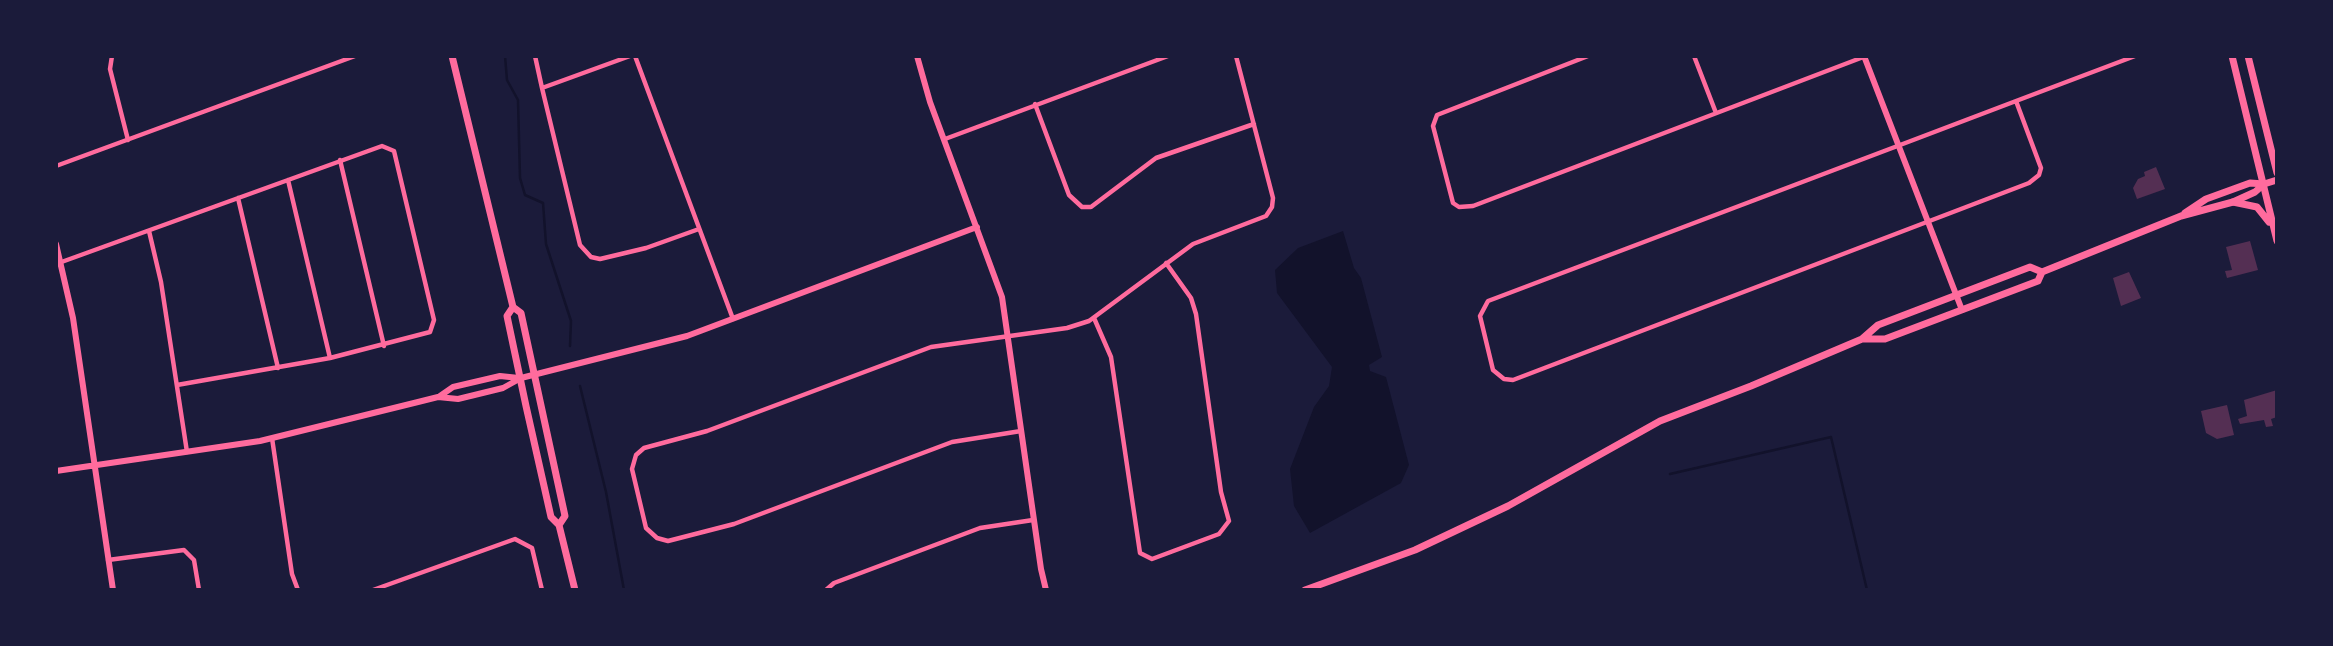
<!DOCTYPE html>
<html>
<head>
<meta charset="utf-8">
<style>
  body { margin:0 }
  #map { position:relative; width:2333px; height:646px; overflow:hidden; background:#1b1b3a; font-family:Raleway,sans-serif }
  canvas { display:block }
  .frame { position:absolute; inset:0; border:58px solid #1b1b3a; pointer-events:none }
</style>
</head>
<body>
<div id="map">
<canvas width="2333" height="646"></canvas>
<div class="frame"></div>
</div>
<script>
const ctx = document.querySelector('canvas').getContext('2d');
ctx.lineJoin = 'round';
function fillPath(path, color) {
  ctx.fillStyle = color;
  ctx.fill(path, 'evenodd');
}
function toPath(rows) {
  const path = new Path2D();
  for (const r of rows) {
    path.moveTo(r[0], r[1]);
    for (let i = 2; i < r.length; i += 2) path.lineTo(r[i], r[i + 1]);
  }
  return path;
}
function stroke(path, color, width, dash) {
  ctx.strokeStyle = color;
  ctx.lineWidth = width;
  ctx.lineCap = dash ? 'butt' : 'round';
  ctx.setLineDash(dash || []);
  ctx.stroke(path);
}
const water = toPath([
  [1343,231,1354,268,1361,278,1382,357,1369,365,1370,371,1386,377,1409,465,1401,483,1310,533,1294,506,1290,469,1314,407,1329,386,1332,367,1277,293,1275,270,1298,248]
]);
const stream = toPath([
  [505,56,507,80,518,100,520,178,525,195,543,203,546,244,571,321,570,346],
  [580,386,606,492,624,590],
  [1670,474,1831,437,1867,590]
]);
const building = toPath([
  [2156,167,2165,189,2137,199,2133,188,2138,179,2145,176,2144,172],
  [2250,241,2258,270,2227,278,2225,271,2232,270,2226,247],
  [2129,272,2141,298,2121,306,2113,278],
  [2277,390,2277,417,2271,419,2273,426,2266,427,2264,420,2240,424,2238,419,2247,416,2244,400],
  [2227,405,2234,435,2217,439,2206,433,2201,411]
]);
const minor = toPath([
  [112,56,110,69,128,140],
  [535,56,542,88],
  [630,56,542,88,580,245,591,257,600,259,646,248,699,229],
  [635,56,733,319],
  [1588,56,1437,115,1433,126,1453,203,1459,207,1473,206,1866,56],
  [1694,56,1716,113],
  [2016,101,2041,168,2039,175,2029,183,1513,380,1504,379,1493,370,1480,316,1488,301,1496,298,1908,142,2016,101,2135,56],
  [1035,104,1069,195,1082,207,1091,207,1156,158,1254,124],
  [945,139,1168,56],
  [340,160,384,346],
  [56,166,355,56],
  [288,180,330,358],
  [238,198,278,368],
  [149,231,161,282,187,452],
  [56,264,382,146,394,151,434,320,430,332,330,358,177,385],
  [1094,318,1111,357,1140,553,1152,559,1219,534,1229,521,1221,492,1196,314,1191,298,1166,263],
  [1021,431,952,442,734,524,668,541,657,538,646,528,632,469,636,455,644,448,707,431,931,347,1067,328,1089,321,1193,244,1266,216,1272,207,1273,198,1236,56],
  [272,438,292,574,298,590],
  [108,560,184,550,194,560,199,590],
  [373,590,515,539,532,548,542,590],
  [826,590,834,583,980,528,1033,520]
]);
const tertiary = toPath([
  [917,56,930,102,1002,297,1041,569,1046,590],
  [1864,56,1962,310],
  [56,244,73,318,113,590],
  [440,396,453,387,500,376,519,378],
  [56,471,260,441,418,402,438,397,458,399,503,388,521,378,687,336,977,227]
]);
const secondary = toPath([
  [452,56,513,307,521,313,529,350,565,516,559,525],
  [2185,213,2206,199,2250,183,2264,184,2277,180],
  [513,307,507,316,526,406,551,517,559,525,575,590],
  [1862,339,1885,339,1980,303,2038,281,2042,272,2181,216,2233,202,2255,192,2264,184],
  [1305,590,1415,550,1508,506,1660,421,1751,386,1862,339,1878,325,2030,267,2042,272]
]);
const primary = toPath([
  [2232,56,2277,241],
  [2248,56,2277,173],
  [2233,202,2257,207,2269,222]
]);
fillPath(water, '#12122b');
stroke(stream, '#12122b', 2.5);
fillPath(building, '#542f53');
stroke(minor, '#ff6b9d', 4.5);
stroke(tertiary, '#ff6b9d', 6);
stroke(secondary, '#ff6b9d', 7);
stroke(primary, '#ff6b9d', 7);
</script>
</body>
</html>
